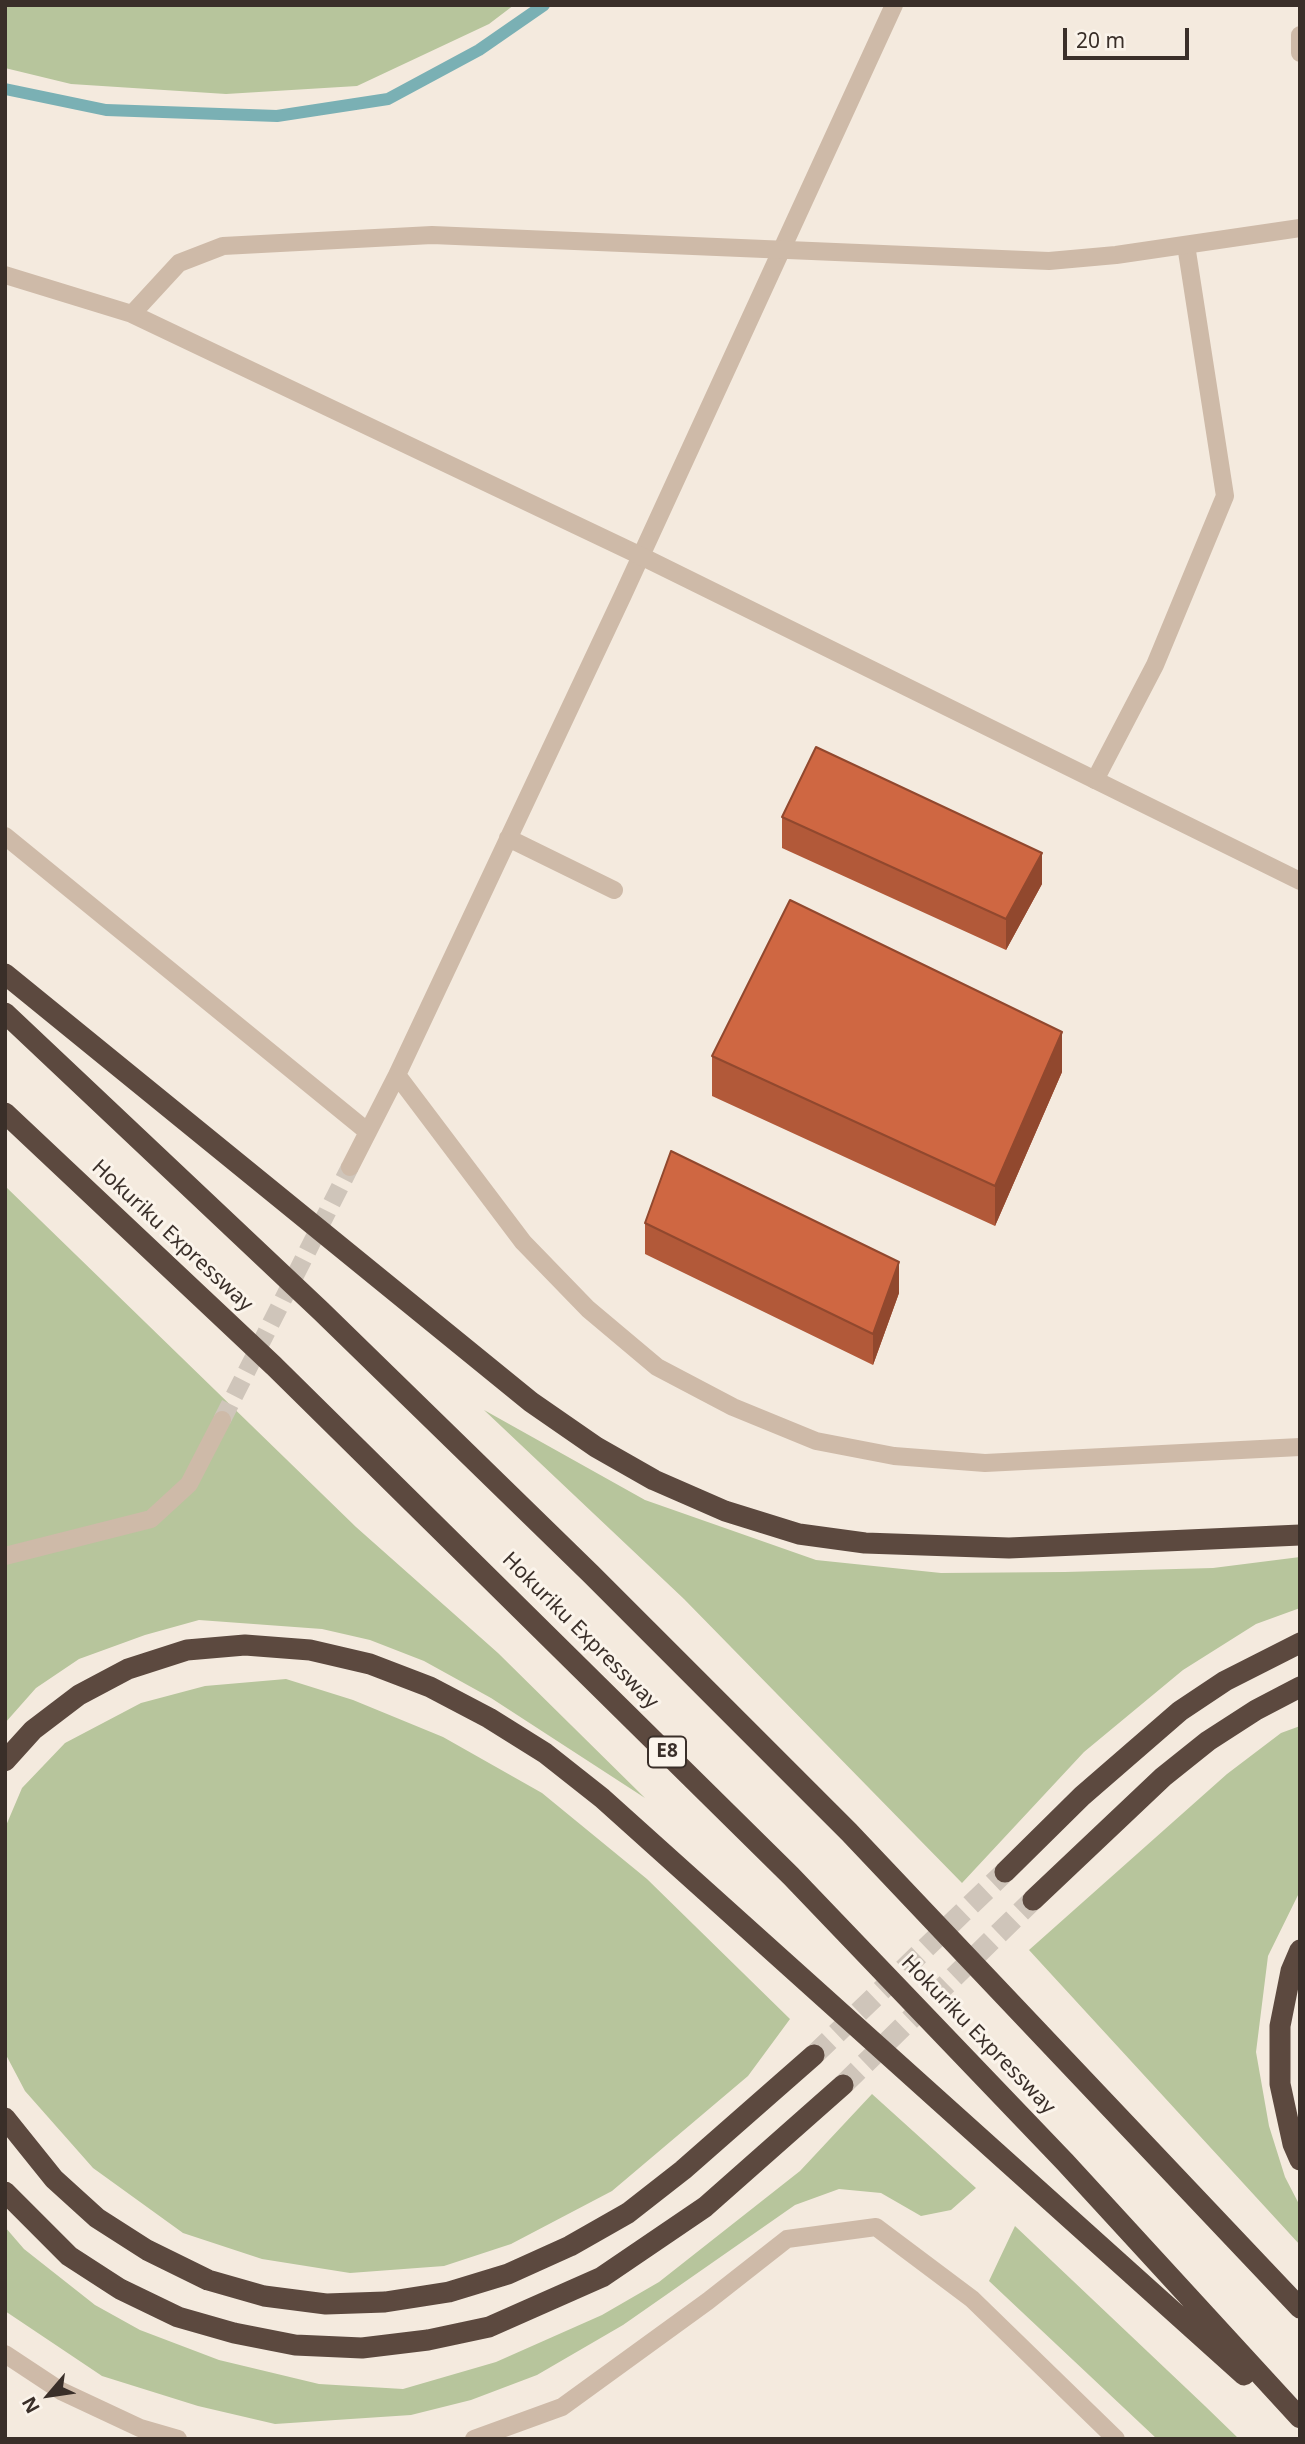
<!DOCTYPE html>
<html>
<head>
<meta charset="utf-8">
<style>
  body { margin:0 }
  #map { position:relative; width:1305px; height:2444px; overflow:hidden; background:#f4eade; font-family:"Noto Sans",sans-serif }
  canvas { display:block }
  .frame { position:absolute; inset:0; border:7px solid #3a2f29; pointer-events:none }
  .north { position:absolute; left:14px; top:2360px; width:70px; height:70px; -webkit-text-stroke:5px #fbf4eb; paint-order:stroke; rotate:241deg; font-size:19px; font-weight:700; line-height:28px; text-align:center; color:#3a2f29 }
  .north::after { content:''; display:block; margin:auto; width:24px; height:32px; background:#3a2f29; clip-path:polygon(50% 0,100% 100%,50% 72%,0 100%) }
  .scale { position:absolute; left:1063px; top:28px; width:126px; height:32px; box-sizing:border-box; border:4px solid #3a2f29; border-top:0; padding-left:9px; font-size:21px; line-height:24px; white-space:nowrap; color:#3a2f29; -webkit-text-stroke:5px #fbf4eb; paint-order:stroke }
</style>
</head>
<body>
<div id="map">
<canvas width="1305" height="2444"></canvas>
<div class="frame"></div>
<div class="north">N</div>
<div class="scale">20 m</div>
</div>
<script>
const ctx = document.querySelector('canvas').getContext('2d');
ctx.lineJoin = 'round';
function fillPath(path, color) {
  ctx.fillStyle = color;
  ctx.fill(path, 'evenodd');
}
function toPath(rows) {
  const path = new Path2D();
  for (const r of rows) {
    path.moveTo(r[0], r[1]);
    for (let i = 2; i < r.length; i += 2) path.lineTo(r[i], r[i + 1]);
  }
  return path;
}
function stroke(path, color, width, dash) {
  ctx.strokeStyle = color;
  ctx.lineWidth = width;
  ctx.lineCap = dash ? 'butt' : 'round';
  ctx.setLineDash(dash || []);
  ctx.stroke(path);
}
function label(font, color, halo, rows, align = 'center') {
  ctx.font = font + ' "Noto Sans",sans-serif';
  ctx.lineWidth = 6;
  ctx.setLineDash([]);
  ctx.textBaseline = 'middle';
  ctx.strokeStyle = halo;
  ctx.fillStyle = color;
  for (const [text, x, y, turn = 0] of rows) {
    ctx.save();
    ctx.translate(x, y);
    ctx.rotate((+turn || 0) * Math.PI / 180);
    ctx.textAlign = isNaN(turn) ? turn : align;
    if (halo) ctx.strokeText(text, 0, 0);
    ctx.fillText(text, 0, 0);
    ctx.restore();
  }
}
const green = toPath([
  [5,5,514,5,489,24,357,86,226,94,71,84,5,68],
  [5,1186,356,1527,498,1653,645,1798,491,1698,424,1661,370,1640,322,1629,199,1620,145,1635,79,1659,36,1688,5,1723],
  [484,1410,645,1500,816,1560,941,1573,1065,1572,1213,1568,1300,1557,1300,1608,1256,1624,1183,1670,1084,1752,962,1883,684,1599],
  [286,1679,353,1700,443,1737,542,1793,647,1879,790,2019,748,2076,612,2191,511,2244,444,2266,350,2273,262,2259,183,2233,93,2168,25,2091,5,2053,5,1828,22,1788,65,1743,141,1703,205,1686],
  [1300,1726,1300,1891,1268,1956,1256,2052,1269,2126,1285,2177,1300,2206,1300,2245,1029,1950,1227,1774,1281,1733],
  [872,2094,976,2188,951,2210,921,2216,881,2193,839,2189,795,2205,623,2325,537,2375,471,2400,411,2415,275,2424,198,2406,102,2376,5,2311,5,2227,24,2249,95,2305,140,2330,219,2360,319,2384,403,2389,496,2362,602,2315,659,2282,800,2171],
  [1015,2226,1205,2406,1239,2439,1157,2439,989,2281]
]);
const stream = toPath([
  [5,89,106,110,277,116,388,99,479,50,544,5]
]);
const minorTunnel = toPath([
  [222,1420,350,1167]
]);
const motorwayTunnel = toPath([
  [814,2055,1005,1872],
  [843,2085,1033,1900]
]);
const minor = toPath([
  [1300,35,1300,53],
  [1095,780,1155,665,1225,496,1186,245],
  [5,836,368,1132],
  [508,838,614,890],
  [397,1075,523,1242,588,1309,657,1367,733,1407,816,1441,894,1456,985,1463,1300,1447],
  [350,1167,397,1075,623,595,894,5],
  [5,1556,151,1519,189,1484,222,1420],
  [5,2354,61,2391,140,2428,178,2439],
  [474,2439,562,2407,708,2301,787,2239,876,2227,972,2299,1116,2439]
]);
const tertiary = toPath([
  [5,275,132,314,179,263,223,246,432,235,1049,261,1116,255,1300,228],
  [132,314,641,556,1300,881]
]);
const motorway = toPath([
  [5,974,531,1402,596,1447,654,1480,725,1511,799,1534,865,1543,1009,1548,1300,1535],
  [5,1013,321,1311,591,1574,849,1832,1300,2308],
  [5,1113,274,1366,791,1876,1065,2162,1300,2418],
  [5,1761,33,1730,79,1695,128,1669,187,1650,245,1645,310,1650,370,1664,430,1687,489,1718,545,1753,602,1798,1244,2375],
  [1005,1872,1082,1796,1180,1711,1225,1681,1300,1643],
  [1033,1900,1163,1777,1208,1741,1256,1710,1300,1687],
  [1300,1950,1291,1971,1280,2026,1280,2084,1293,2144,1300,2160],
  [5,2118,54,2179,97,2218,147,2250,208,2280,264,2296,326,2304,385,2302,449,2292,508,2274,570,2246,628,2213,683,2170,814,2055],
  [5,2192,69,2256,120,2289,178,2317,234,2333,295,2345,362,2348,428,2340,489,2327,602,2277,705,2207,843,2085]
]);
const wall = toPath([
  [782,817,1042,884,1006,950,782,848],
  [712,1056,1062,1072,995,1226,712,1096],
  [645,1223,899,1293,873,1365,645,1254]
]);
const shadedWall = toPath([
  [1042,853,1042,884,1006,950,1006,919],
  [1062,1032,1062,1072,995,1226,995,1186],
  [899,1262,899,1293,873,1365,873,1334]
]);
const building = toPath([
  [816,747,1042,853,1006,919,782,817,816,747],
  [790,900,1062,1032,995,1186,712,1056,790,900],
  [671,1151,899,1262,873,1334,645,1223,671,1151]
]);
const shields = [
  [667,1752,38]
];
const shieldNames = [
  ["E8",667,1752]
];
const streetNames = [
  ["Hokuriku Expressway",172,1236,43],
  ["Hokuriku Expressway",580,1631,45],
  ["Hokuriku Expressway",978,2035,46]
];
fillPath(green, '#b7c59c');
stroke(stream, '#7ab0b4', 12);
stroke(minorTunnel, '#cfc5ba', 18, [18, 9]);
stroke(motorwayTunnel, '#cfc5ba', 21, [21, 10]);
stroke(minor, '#cebaa8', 18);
stroke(tertiary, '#cebaa8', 18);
stroke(motorway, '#5c493f', 21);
fillPath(wall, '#b25939');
fillPath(shadedWall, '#91482e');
fillPath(building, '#cf6742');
stroke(building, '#91482e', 2);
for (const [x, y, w] of shields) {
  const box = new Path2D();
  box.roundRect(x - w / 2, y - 15.5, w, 31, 5);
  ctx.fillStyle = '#fbf4eb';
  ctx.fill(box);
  stroke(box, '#3a2f29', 2);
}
label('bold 19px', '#3a2f29', null, shieldNames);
label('21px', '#3a2f29', '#fbf4eb', streetNames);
</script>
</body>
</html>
